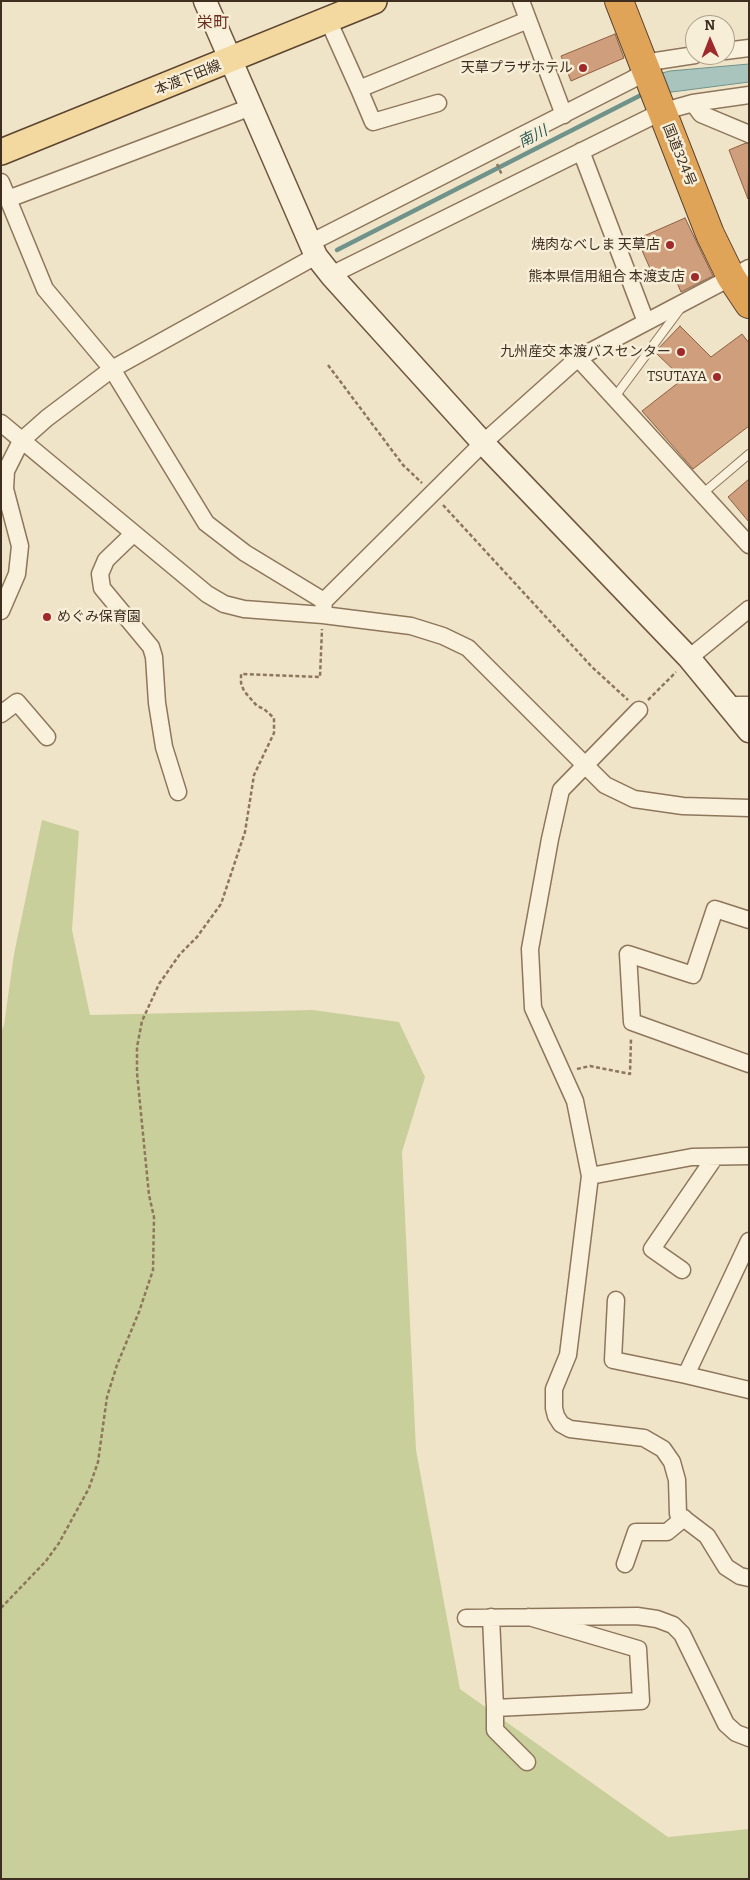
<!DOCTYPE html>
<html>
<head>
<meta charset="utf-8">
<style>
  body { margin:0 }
  #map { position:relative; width:750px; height:1880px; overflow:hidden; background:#f0e4c8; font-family:Bitter,serif }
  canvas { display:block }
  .frame { position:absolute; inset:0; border:2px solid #3d2e20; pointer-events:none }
  .north { position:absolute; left:685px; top:15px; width:50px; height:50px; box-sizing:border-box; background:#f7eed8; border:1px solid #ada18e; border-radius:50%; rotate:359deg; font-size:14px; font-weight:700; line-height:20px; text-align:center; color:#3d2e20 }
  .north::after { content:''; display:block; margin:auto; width:18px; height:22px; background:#9e2a2b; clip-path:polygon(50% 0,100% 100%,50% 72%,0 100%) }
</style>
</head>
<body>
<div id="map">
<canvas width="750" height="1880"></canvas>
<div class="frame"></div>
<div class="north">N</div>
</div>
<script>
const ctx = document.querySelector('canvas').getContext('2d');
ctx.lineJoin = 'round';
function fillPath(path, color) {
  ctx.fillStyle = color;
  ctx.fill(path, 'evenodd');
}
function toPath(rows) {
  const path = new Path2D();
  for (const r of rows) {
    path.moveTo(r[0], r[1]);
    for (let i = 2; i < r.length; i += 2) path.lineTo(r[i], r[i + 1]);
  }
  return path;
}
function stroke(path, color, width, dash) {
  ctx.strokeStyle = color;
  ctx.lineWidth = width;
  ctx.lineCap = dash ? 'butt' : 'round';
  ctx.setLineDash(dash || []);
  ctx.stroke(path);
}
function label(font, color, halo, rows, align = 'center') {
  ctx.font = font + ' Bitter,"Noto Sans JP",serif';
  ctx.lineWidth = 5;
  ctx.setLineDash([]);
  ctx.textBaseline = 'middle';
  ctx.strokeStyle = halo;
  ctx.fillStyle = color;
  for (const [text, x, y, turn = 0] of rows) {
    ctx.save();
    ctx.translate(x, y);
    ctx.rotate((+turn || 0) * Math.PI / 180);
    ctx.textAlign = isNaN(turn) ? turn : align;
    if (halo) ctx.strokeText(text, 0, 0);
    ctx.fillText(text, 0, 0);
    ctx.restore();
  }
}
const green = toPath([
  [42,820,79,831,72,930,90,1015,313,1010,399,1022,425,1077,402,1152,416,1450,460,1689,668,1837,749,1829,749,1879,1,1879,1,1032,4,1025,14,954]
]);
const water = toPath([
  [749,64,749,82,664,93,658,74,670,71,749,64]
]);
const stream = toPath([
  [337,250,645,93]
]);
const building = toPath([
  [615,34,624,58,571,81,561,56,615,34],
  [746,143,749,144,748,199,729,150,746,143],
  [685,218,713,276,681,292,672,271,656,282,637,239,685,218],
  [680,326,711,357,742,334,749,343,749,426,693,469,642,411,683,379,655,352,680,326],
  [749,479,749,522,728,497,749,479]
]);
const path = toPath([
  [497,164,502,175],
  [328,365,403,465,422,483],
  [443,505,592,667,628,700],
  [648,700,676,672],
  [577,1069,590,1066,630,1074,631,1039],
  [1,1608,46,1561,59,1543,89,1488,98,1462,107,1397,117,1365,139,1312,153,1270,154,1217,149,1195,137,1073,137,1047,142,1021,159,984,180,954,197,937,221,904,245,832,254,775,274,733,274,718,264,709,257,706,244,691,241,683,241,674,320,677,322,629]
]);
const lane = toPath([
  [614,398,680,309],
  [702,494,749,454]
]);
const street = toPath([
  [521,1,564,115],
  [328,20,359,89,528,20],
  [725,51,749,48],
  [359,89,373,122,438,103],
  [693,103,701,114,749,134],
  [581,151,646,322],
  [1,182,45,289,112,369,206,523,245,553,324,601],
  [8,199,251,107],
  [310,243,633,79,656,61,695,55],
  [331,275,661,112,693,103,749,95],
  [578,358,749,545],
  [1,423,207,594,224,604,244,609,323,615,411,626,443,636,468,648,605,785,634,799,683,806,749,808],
  [133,534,106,560,100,574,102,588,151,647,154,657,157,703,164,747,178,792],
  [1,611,17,574,20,546,5,489,6,471,21,441,47,418,112,369,316,256],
  [323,615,324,601,483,443,578,358,749,268],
  [689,658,749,609],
  [727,705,749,705],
  [639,710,561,790,550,839,530,949,533,1008,575,1101,590,1176,568,1355,554,1389,554,1408,556,1416,561,1424,570,1429,644,1438,663,1449,672,1462,677,1480,678,1514,707,1536,726,1567,740,1576,749,1578],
  [1,714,17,702,47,737],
  [749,920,715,909,693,975,628,954,632,1022,749,1064],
  [590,1176,692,1157,749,1156],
  [682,1270,652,1249,715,1157],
  [616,1300,613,1360,686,1375,749,1241],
  [686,1375,749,1390],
  [625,1564,636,1532,667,1532,684,1518],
  [491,1617,495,1708,641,1701,638,1649,529,1617],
  [466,1618,637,1616,657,1619,673,1625,682,1634,726,1724,736,1733,749,1738],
  [495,1708,495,1730,527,1762]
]);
const secondary = toPath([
  [205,1,316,256,331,275,483,443,689,658,749,731]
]);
const primary = toPath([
  [1,152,374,1]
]);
const highway = toPath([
  [619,1,710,234,731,277,749,304]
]);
const markers = [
  [583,68,5,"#9e2a2b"],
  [670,245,5,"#9e2a2b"],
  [695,277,5,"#9e2a2b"],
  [681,352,5,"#9e2a2b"],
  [717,377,5,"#9e2a2b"],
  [47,617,5,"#9e2a2b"]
];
const poiNames = [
  ["天草プラザホテル",573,68],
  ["焼肉なべしま 天草店",660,245],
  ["熊本県信用組合 本渡支店",685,277],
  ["九州産交 本渡バスセンター",671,352],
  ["TSUTAYA",707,377],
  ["めぐみ保育園",57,617,"left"]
];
const streetNames = [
  ["本渡下田線",188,78,-22],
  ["国道324号",679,155,68]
];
const waterNames = [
  ["南川",533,137,-27]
];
const quarterNames = [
  ["栄町",213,24]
];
fillPath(green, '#c9cf9b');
fillPath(water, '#a9c4bc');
stroke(water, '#6f938a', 1);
stroke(stream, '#6f938a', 4.5);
fillPath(building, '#cf9f7d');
stroke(building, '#8d5f41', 1);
stroke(lane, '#8d765c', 10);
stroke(street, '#8d765c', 19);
stroke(secondary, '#6f573f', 25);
stroke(primary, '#5b4430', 28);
stroke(highway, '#5b4430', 30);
stroke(path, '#8d765c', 2.5, [4, 2.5]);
stroke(lane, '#faf1dc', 8);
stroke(street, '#faf1dc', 16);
stroke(secondary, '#faf1dc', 22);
stroke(primary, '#f3d9a0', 25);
stroke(highway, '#e0a458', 28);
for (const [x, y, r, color] of markers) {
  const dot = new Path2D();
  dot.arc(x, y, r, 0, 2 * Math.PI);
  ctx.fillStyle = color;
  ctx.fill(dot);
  stroke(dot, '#f7eed8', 2);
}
label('14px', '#3d2e20', '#f7eed8', poiNames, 'right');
label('14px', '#3d2e20', '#f7eed8', streetNames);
label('italic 15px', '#2f5d5a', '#f7eed8', waterNames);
label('16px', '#6b2e1e', '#f7eed8', quarterNames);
</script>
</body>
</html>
